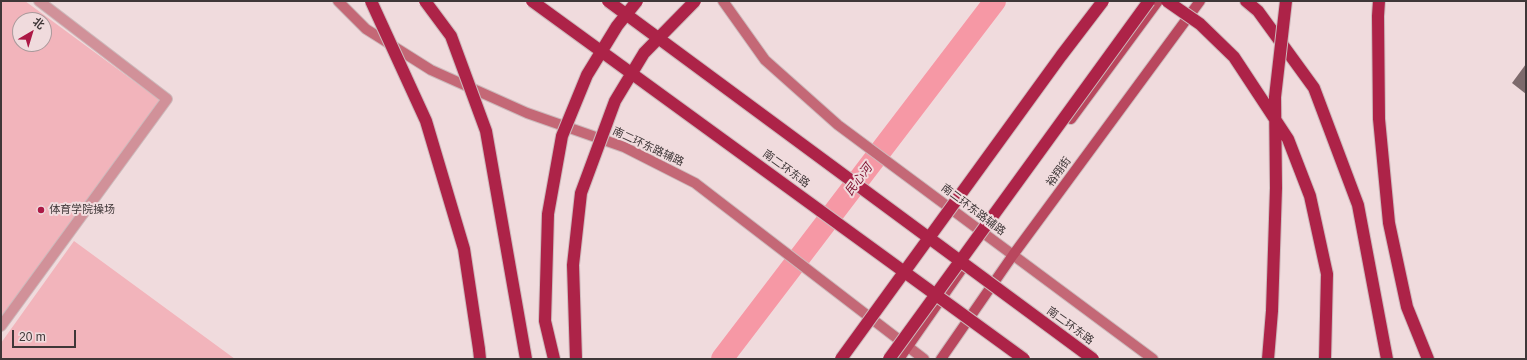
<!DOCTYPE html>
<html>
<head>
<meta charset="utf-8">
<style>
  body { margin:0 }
  #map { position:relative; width:1527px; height:360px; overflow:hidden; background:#f0dbdd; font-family:Arial,"Noto Sans SC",sans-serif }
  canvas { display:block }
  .frame { position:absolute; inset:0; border:2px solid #3f3738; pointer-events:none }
  .north { position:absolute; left:12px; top:12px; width:40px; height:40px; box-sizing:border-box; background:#f0dbdd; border:1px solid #a9999b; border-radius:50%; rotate:38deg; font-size:11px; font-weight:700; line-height:16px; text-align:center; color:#3f3738 }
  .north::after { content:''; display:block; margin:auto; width:14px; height:18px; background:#ac1845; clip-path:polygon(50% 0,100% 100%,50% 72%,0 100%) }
  .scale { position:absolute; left:12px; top:330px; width:64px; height:18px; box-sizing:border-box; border:2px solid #3f3738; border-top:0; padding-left:5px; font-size:12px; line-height:14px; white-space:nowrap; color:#3f3738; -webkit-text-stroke:3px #f0dbdd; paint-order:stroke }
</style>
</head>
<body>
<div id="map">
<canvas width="1527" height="360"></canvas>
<div class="frame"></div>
<div class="north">北</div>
<div class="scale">20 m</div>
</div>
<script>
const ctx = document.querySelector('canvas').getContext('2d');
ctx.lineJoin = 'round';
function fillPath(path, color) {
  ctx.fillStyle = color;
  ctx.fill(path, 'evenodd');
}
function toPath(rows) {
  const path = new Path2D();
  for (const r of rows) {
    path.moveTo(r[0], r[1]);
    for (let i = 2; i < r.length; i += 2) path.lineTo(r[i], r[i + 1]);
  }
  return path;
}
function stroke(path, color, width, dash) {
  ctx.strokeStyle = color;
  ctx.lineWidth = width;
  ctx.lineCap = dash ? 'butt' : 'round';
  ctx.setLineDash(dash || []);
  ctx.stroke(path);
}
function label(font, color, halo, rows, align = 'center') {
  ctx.font = font + ' Arial,"Noto Sans SC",sans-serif';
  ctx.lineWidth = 4;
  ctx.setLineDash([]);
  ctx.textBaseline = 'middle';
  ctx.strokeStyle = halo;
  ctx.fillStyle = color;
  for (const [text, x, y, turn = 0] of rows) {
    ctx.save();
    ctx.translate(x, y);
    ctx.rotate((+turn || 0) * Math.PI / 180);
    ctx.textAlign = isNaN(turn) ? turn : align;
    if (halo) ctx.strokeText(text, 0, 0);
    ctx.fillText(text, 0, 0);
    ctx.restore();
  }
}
const green = toPath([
  [1,1,25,1,161,101,1,319],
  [20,20,44,20,44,44,20,44],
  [74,241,235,359,1,359,1,343]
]);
const canal = toPath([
  [722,359,995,1]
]);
const building = toPath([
  [1526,64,1526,94,1512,83]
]);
const street = toPath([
  [1,326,167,99,39,1]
]);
const secondary = toPath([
  [338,1,366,29,431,70,527,113,624,147,695,183,924,359],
  [723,1,765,60,838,125,1153,359]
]);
const primary = toPath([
  [1071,119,1158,1],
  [899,359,964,266],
  [941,359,1013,255,1200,1]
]);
const highway = toPath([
  [1246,1,1258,11,1314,88,1358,205,1387,359],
  [1379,1,1378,16,1379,119,1389,223,1407,307,1428,359],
  [548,214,545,321,554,359],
  [479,349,480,359],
  [1325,359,1327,274]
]);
const highwayBridge = toPath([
  [371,1,426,121,464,249,479,349],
  [425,1,451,36,486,131,526,359],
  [532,1,1024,359],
  [608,1,1093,359],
  [1167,1,1200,24,1234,57,1288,139,1310,196,1327,274],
  [548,214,562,136,587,75,617,26,637,1],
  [576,359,573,265,581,193,615,101,644,53,695,1],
  [841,359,1061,56,1103,1],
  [889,359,1149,1],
  [1268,359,1272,311,1276,188,1275,97,1286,1]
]);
const markers = [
  [41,210,4,"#ac1845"]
];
const streetNames = [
  ["南二环东路辅路",648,147,25],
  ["南二环东路",786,169,36],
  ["裕翔街",1059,172,-54],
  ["南二环东路辅路",973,210,37],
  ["南二环东路",1070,326,36]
];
const poiNames = [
  ["体育学院操场",49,210]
];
const waterNames = [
  ["民心河",859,180,-53]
];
fillPath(green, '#f2b4bb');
stroke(canal, '#f698a5', 22);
fillPath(building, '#7d6a6c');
stroke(street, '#cdbabc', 12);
stroke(secondary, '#cdbabc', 12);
stroke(primary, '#cdbabc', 12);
stroke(highway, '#cdbabc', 14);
stroke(street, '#d19199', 10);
stroke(secondary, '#c46876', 10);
stroke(primary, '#b9475e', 10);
stroke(highway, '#ad2348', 12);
stroke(highwayBridge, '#cdbabc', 14, []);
stroke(highwayBridge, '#ad2348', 12);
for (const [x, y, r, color] of markers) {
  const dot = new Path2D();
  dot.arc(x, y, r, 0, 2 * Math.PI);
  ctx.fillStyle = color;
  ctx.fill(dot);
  stroke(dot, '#f0dbdd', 1.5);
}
label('11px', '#3f3738', '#f0dbdd', streetNames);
label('11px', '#3f3738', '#f0dbdd', poiNames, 'left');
label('italic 12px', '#811332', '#f0dbdd', waterNames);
</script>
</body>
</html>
